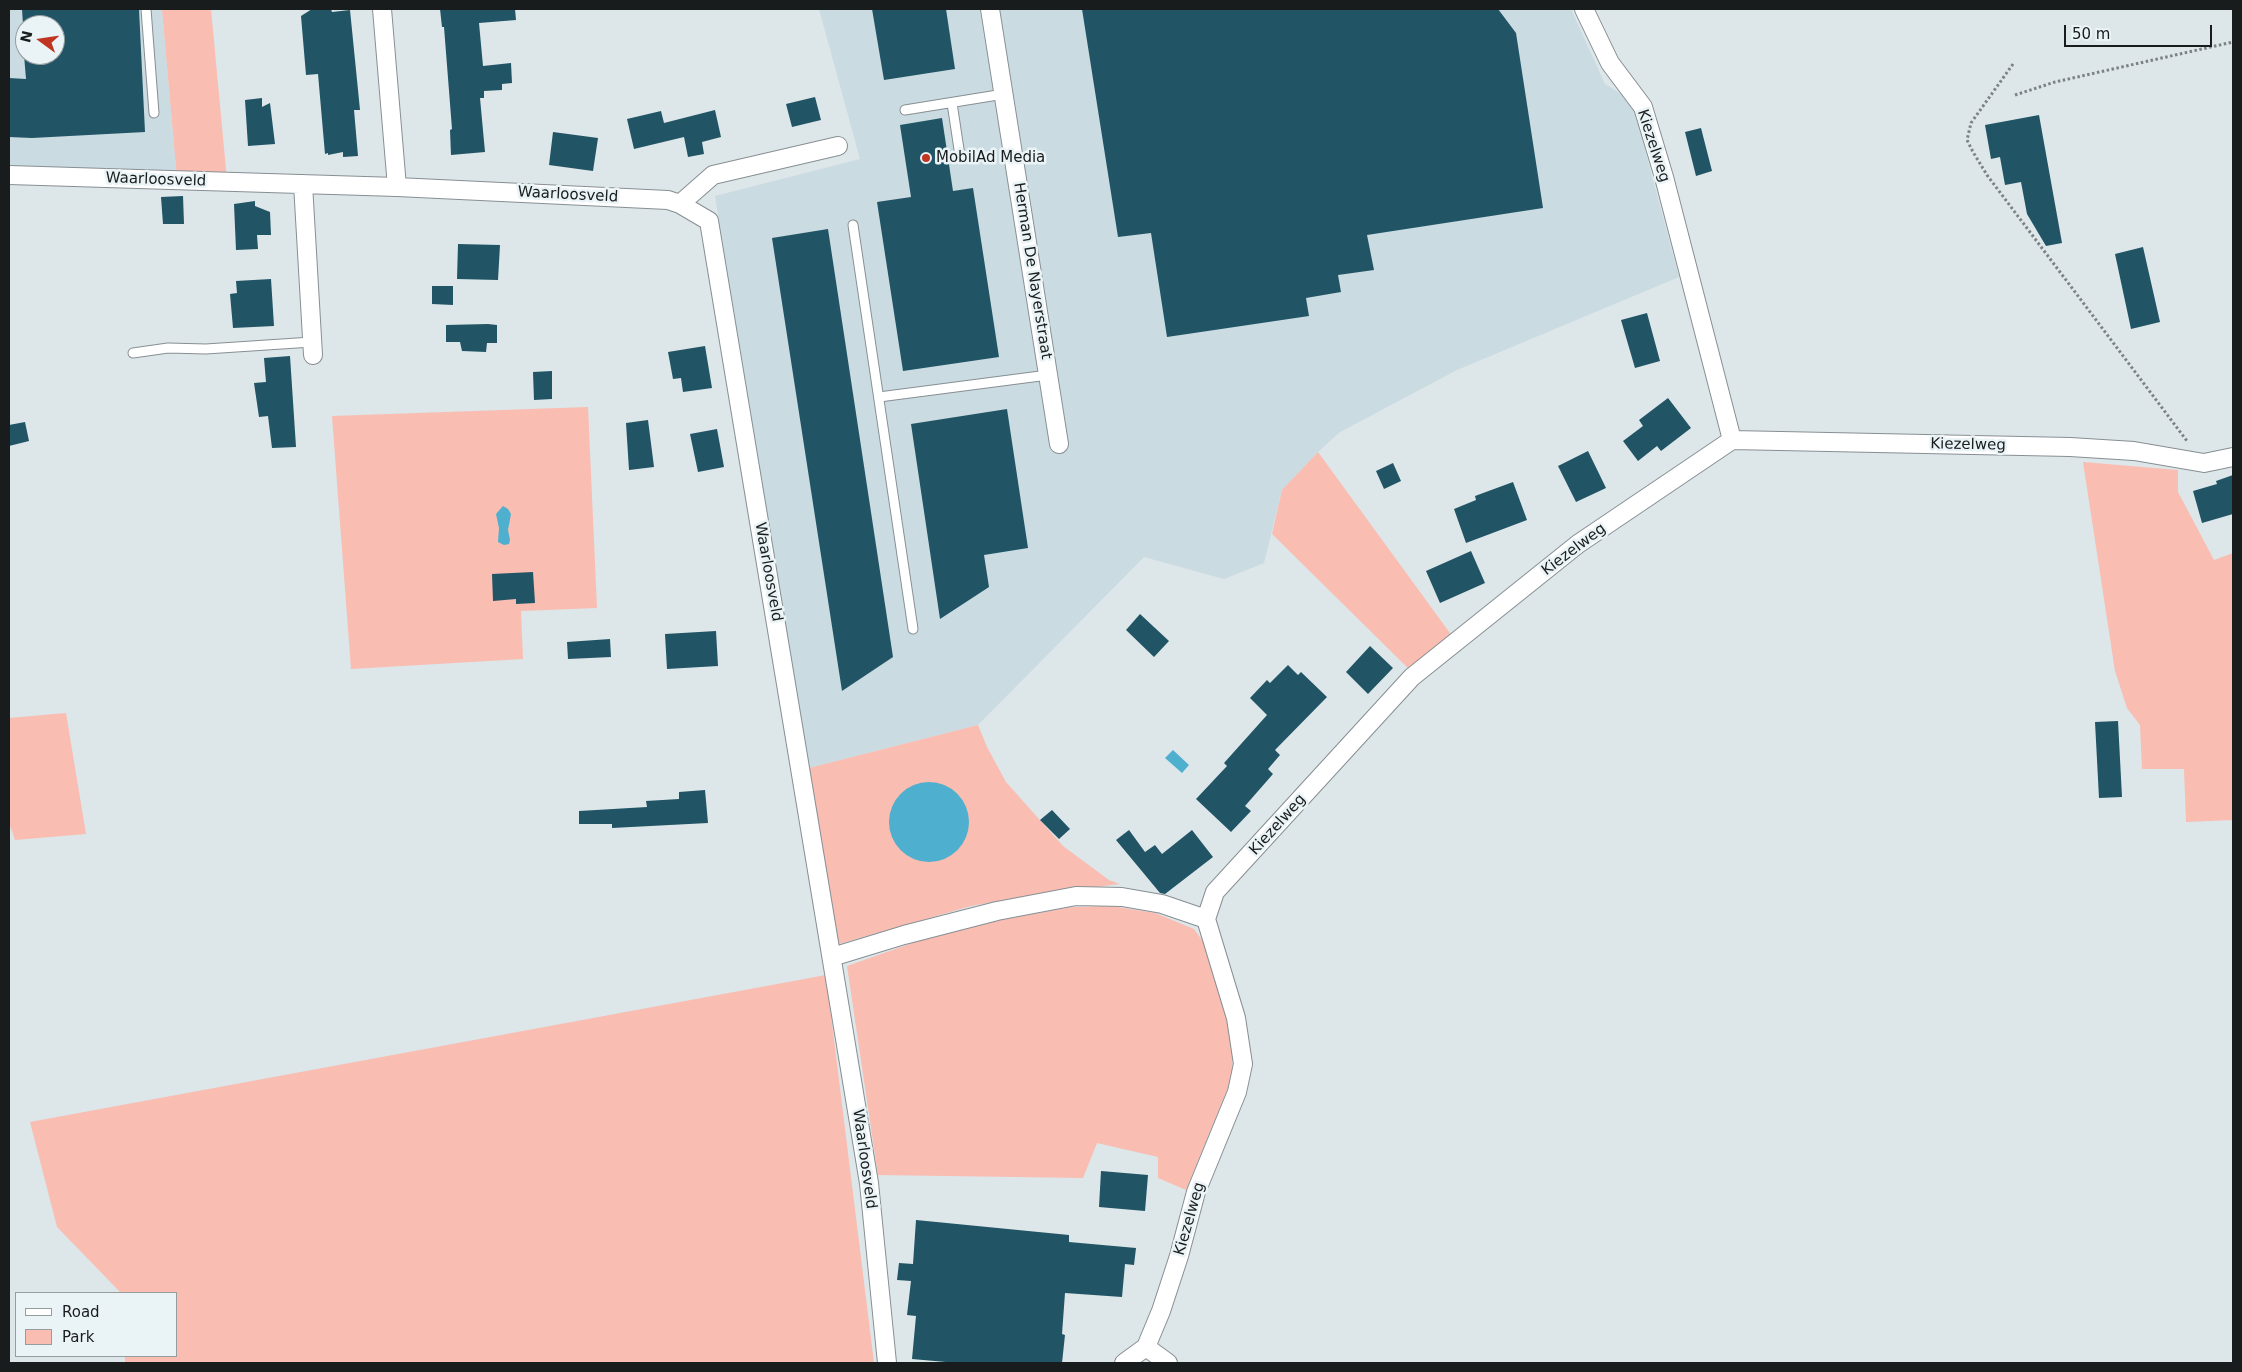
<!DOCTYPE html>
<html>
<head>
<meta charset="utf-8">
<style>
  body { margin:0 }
  #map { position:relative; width:2242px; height:1372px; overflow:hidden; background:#dde6e9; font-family:"DejaVu Sans",sans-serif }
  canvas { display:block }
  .frame { position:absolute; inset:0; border:10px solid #191c1d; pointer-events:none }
  .legend { position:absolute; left:15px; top:1292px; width:162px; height:65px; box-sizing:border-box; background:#eaf3f6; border:1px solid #969d9f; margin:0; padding:6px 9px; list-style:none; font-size:15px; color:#191c1d }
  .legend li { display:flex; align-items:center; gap:10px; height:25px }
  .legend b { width:25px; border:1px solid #969d9f }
  .north { position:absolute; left:15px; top:15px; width:50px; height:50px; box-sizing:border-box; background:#eaf3f6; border:1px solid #969d9f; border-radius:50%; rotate:284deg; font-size:14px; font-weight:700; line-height:20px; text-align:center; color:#191c1d }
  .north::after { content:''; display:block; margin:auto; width:18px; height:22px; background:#c03421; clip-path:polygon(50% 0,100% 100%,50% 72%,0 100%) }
  .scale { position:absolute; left:2064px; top:25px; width:148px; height:22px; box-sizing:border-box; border:2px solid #191c1d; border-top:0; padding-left:6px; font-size:15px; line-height:18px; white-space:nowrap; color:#191c1d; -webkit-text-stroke:4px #eaf3f6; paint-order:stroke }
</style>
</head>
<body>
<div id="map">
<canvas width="2242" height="1372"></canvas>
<div class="frame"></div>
<ul class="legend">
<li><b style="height:6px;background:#fff"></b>Road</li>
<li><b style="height:14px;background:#f9bdb2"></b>Park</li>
</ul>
<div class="north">N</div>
<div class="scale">50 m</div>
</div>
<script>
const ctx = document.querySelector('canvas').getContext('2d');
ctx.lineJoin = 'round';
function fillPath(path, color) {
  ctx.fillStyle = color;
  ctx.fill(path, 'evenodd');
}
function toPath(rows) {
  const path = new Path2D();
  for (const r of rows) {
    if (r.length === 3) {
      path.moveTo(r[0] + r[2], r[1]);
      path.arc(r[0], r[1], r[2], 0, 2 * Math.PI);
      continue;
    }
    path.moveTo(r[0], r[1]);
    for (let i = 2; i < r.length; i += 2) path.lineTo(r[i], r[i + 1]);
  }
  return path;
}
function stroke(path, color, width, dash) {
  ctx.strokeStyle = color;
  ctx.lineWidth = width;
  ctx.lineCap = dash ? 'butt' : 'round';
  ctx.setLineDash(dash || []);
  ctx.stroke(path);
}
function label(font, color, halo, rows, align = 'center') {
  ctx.font = font + ' "DejaVu Sans",sans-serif';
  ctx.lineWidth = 5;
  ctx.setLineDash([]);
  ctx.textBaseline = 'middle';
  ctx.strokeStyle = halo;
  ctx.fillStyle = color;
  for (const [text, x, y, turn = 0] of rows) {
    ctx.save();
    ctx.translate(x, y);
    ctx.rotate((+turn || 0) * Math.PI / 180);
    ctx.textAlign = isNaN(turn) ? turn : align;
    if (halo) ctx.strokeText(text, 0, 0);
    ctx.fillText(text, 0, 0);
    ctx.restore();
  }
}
const built = toPath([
  [9,9,162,9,177,179,9,170],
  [25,25,55,25,55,55,25,55],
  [819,9,1571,9,1605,84,1632,101,1679,277,1457,370,1340,432,1318,452,1282,490,1264,563,1224,579,1144,557,978,725,809,768,715,196,860,159]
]);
const green = toPath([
  [162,9,211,9,227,180,177,179],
  [588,407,597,608,521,611,523,659,351,669,332,416],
  [1318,452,1455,640,1417,677,1272,534,1282,490],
  [2083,462,2178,470,2178,492,2214,560,2233,553,2233,820,2186,822,2184,769,2142,769,2140,725,2127,708,2115,671],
  [66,713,86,834,15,840,9,823,9,718],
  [978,725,987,747,1006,782,1063,846,1109,880,1120,884,1038,894,971,906,839,944,809,768],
  [1111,906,1155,913,1194,929,1207,947,1233,1044,1232,1078,1186,1190,1158,1178,1158,1157,1097,1143,1083,1178,878,1175,847,966,955,928,1072,907],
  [826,975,874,1363,125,1363,125,1356,176,1356,176,1293,121,1293,57,1227,30,1122]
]);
const water = toPath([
  [503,506,508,509,511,514,508,530,510,540,509,544,504,545,498,542,499,528,496,514],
  [1173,750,1189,765,1182,773,1165,758],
  [929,822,40]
]);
const building = toPath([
  [22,9,139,9,145,132,32,138,9,137,9,78,26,79,24,55,55,55,55,25,23,25],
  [312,9,331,9,332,12,350,10,360,110,354,110,358,156,343,157,343,152,328,155,328,153,325,154,318,74,306,75,301,16],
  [440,9,515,9,516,20,479,23,483,66,511,63,512,83,502,84,502,90,484,91,484,98,480,98,485,152,451,155,450,130,452,129,444,27,442,27],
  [872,9,946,9,955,69,884,80],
  [1082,9,1498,9,1516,33,1543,208,1367,235,1374,270,1338,275,1341,292,1306,298,1309,316,1167,337,1151,233,1118,237],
  [815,97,821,120,792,127,786,104],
  [262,98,262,107,270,103,275,144,248,146,245,100],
  [715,110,721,137,702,142,704,154,688,157,684,137,634,149,627,119,661,111,664,123],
  [2039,115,2062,243,2046,246,2027,214,2021,182,2005,185,2000,157,1991,159,1985,125],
  [942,118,953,191,973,188,999,357,903,371,877,202,911,197,900,125],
  [1701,128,1712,171,1696,176,1685,132],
  [553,132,598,138,593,171,549,165],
  [183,196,184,224,163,224,161,197],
  [255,201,255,206,270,212,271,235,257,235,258,249,236,250,234,204],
  [828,229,893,657,842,691,772,238],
  [458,244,500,245,498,280,457,279],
  [2143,247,2160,322,2131,329,2115,254],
  [271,279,274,326,233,328,230,294,237,293,236,281],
  [432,286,453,286,453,305,432,304],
  [1647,313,1660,361,1635,368,1621,320],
  [488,324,497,325,497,343,487,343,486,352,462,351,460,342,446,342,446,325],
  [705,346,712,388,683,392,681,378,673,379,668,352],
  [290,356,296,447,272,448,268,416,259,417,254,383,266,382,264,358],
  [552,371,552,399,534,400,533,372],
  [1668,398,1691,428,1661,451,1657,446,1638,461,1623,441,1643,426,1639,420],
  [1007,409,1028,548,984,555,989,587,940,619,911,424],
  [648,420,654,467,629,470,626,423],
  [25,422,29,441,9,446,9,425],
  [717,429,724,467,698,472,690,434],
  [1588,451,1606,488,1576,502,1558,466],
  [1393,463,1401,481,1384,489,1376,471],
  [2233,475,2233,514,2202,523,2193,491,2217,484,2216,481],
  [1513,482,1527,520,1466,543,1454,509,1476,500,1475,496],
  [1471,551,1485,583,1440,603,1426,571],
  [533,572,535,603,516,604,516,599,493,601,492,574],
  [1140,614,1169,641,1154,657,1126,630],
  [716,631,718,666,667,669,665,634],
  [610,639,611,657,568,659,567,642],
  [1370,646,1393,668,1368,694,1346,672],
  [1288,665,1298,675,1301,672,1327,697,1275,750,1280,755,1268,769,1273,774,1245,806,1251,811,1231,832,1196,799,1227,766,1224,763,1267,715,1250,698,1267,680,1270,683],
  [2118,721,2122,797,2099,798,2095,722],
  [705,790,708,823,612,828,612,824,579,824,579,811,647,807,646,801,679,799,679,792],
  [1052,810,1070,829,1059,839,1040,820],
  [1129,830,1145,852,1155,845,1162,854,1192,830,1213,857,1165,894,1160,893,1116,840],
  [1101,1171,1148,1175,1145,1211,1099,1207],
  [916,1220,1069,1235,1069,1242,1136,1248,1134,1265,1125,1264,1122,1297,1065,1293,1062,1334,1065,1335,1062,1363,957,1363,912,1359,916,1316,907,1315,911,1281,897,1280,899,1263,913,1264]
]);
const path = toPath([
  [2013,64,1971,123,1967,140,1973,152,1987,175,2187,441],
  [2015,95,2055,82,2233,42]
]);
const service = toPath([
  [146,9,154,113],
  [952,103,960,156],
  [905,110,1004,94],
  [853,225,913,629],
  [133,353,168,348,206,349,312,342],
  [879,397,1048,375]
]);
const minor = toPath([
  [382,9,397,187],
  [990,9,1059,444],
  [1584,9,1610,63,1643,107,1664,177,1732,440],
  [9,175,397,187,668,200,680,204,709,221,869,1183,887,1363],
  [303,184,313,355],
  [680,204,713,175,838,146],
  [832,957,904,935,997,911,1076,896,1122,897,1162,904,1206,919],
  [1146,1347,1168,1363],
  [1124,1363,1146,1347,1161,1311,1179,1256,1196,1192,1237,1092,1243,1064,1236,1018,1206,919,1215,892,1412,677,1578,544,1732,440,2070,447,2134,451,2204,463,2233,457]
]);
const markers = [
  [926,158,5,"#c03421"]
];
const streetNames = [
  ["Kiezelweg",1653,146,72],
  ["Waarloosveld",156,180,2],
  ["Waarloosveld",568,195,3],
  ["Herman De Nayerstraat",1032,271,81],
  ["Kiezelweg",1968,445,1],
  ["Kiezelweg",1574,550,-37],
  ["Waarloosveld",768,572,80],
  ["Kiezelweg",1278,825,-48],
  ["Waarloosveld",864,1159,82],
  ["Kiezelweg",1190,1219,-74]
];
const poiNames = [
  ["MobilAd Media",936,158]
];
fillPath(built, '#cadbe2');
fillPath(green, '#f9bdb2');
fillPath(water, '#4eafce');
fillPath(building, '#215465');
stroke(service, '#878f93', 11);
stroke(minor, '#878f93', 20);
stroke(path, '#7c8284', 3, [2.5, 2.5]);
stroke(service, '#fff', 9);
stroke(minor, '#fff', 18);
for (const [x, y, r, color] of markers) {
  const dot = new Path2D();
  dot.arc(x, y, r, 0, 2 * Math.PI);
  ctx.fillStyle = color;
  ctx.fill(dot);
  stroke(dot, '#eaf3f6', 2);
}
label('15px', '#191c1d', '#eaf3f6', streetNames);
label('15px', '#191c1d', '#eaf3f6', poiNames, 'left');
</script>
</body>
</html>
